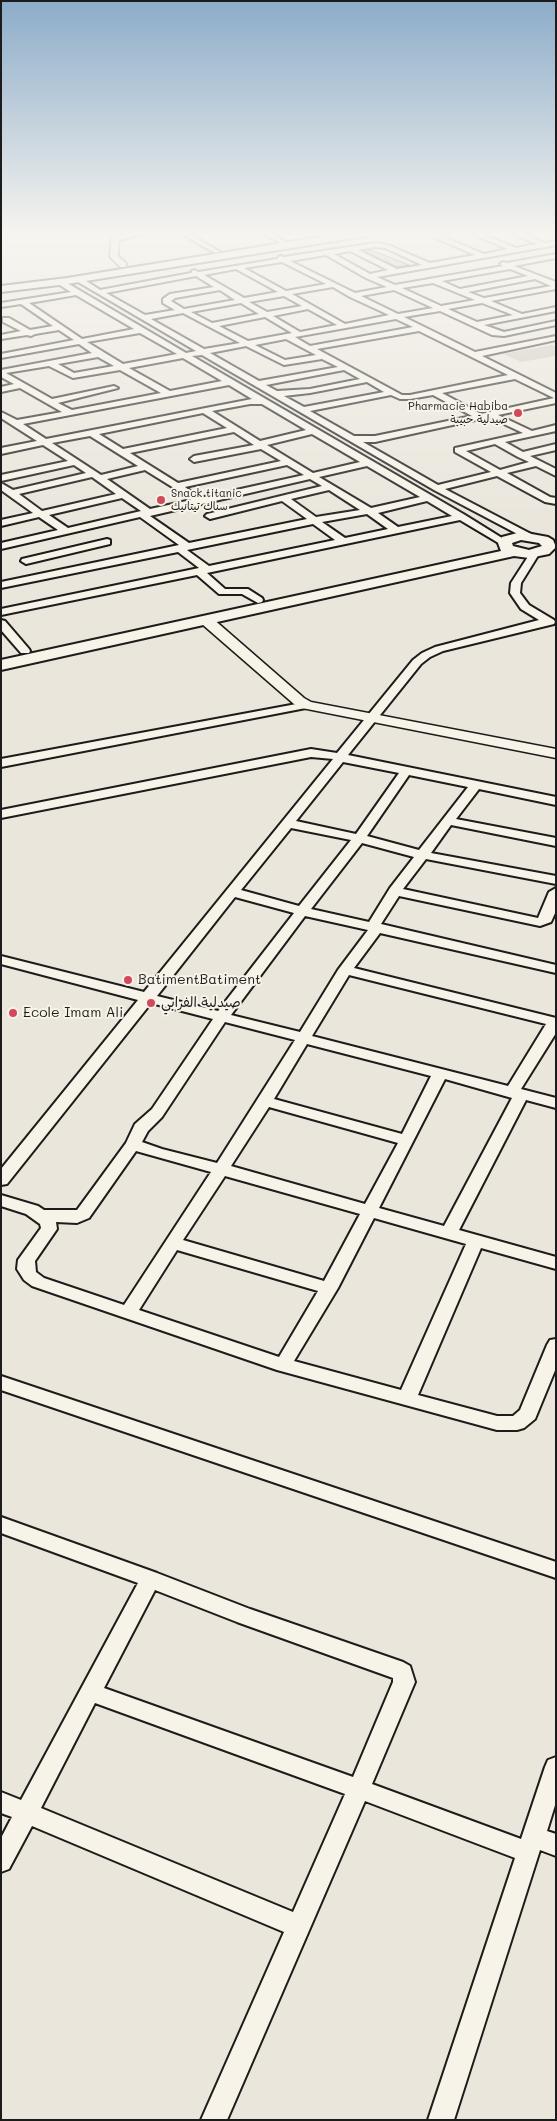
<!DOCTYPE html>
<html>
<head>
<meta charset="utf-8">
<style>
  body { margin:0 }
  #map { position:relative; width:557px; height:2121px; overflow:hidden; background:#eae6dc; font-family:Mali,sans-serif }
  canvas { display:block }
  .frame { position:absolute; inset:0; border:2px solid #1c1c1c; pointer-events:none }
</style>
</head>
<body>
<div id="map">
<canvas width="557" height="2121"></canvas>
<div class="frame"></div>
</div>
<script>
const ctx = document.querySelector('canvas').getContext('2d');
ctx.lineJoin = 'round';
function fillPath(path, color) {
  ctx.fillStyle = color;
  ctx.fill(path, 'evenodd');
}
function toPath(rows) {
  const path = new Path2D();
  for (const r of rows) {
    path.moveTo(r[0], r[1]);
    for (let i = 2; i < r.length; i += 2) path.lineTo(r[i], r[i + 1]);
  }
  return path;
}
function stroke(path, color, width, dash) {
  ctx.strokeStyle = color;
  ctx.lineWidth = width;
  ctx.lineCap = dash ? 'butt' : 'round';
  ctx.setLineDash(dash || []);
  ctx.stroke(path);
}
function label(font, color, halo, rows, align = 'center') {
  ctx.font = font + ' Mali,"Playpen Sans Arabic",sans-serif';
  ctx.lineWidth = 4;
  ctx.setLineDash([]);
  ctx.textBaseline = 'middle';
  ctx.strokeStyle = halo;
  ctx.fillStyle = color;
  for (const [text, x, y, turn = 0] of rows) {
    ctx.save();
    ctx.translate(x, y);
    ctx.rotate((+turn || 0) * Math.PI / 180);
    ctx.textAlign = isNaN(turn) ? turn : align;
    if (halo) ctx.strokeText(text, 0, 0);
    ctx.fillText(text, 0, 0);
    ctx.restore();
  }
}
const green = toPath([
  [552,345,556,347,556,356,521,362,503,354]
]);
const building = toPath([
  [371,250,409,265,397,267,364,251,371,250]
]);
const minor = toPath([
  [132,233,146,233,115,241,112,239,132,233],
  [180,233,188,233,220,252,215,253,180,233],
  [261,233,270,233,286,242,281,243,261,233],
  [424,233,434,233,484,254,508,249,470,233,480,233,516,248,537,244,510,233,520,233,545,243,556,241,556,245,377,277,395,285,503,266,500,264,503,262,507,263,556,254,556,258,514,266,556,282,556,289,491,301,522,314,556,307,556,311,484,325,504,332,556,321,556,325,504,336,492,335,440,311,404,317,475,352,556,336,556,340,482,356,556,393,556,403,498,415,532,431,556,425,556,431,505,442,523,452,556,444,556,450,530,456,556,469,556,476,536,466,507,473,550,497,556,498,556,504,545,502,497,476,445,489,531,534,531,538,525,538,434,490,202,355,192,356,465,515,510,543,505,546,502,545,460,520,207,573,225,589,248,589,262,598,263,600,262,602,258,603,242,594,219,594,197,575,1,615,1,609,199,568,178,552,1,588,1,582,179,545,140,517,1,549,1,543,58,530,39,517,1,526,1,520,33,513,1,490,1,483,13,490,86,473,74,465,1,481,1,475,68,461,43,445,1,454,1,448,37,441,1,418,1,412,17,420,62,412,20,388,1,392,1,387,14,384,1,377,1,370,92,353,79,344,1,358,1,354,74,340,59,330,35,334,31,336,27,335,1,339,1,335,21,331,3,322,3,318,9,318,30,330,53,326,21,304,1,307,1,303,71,292,55,282,62,280,186,353,196,351,73,279,80,277,100,290,191,273,192,271,194,270,199,272,277,259,280,256,284,257,375,243,388,245,430,263,475,255,424,233],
  [375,247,385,248,422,265,397,269,358,250,375,247],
  [350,251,388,270,370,274,334,254,350,251],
  [326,255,366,278,387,287,355,293,290,261,326,255],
  [282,262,326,284,286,291,244,268,282,262],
  [236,269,278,292,244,298,204,275,236,269],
  [510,269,528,276,460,289,442,281,510,269],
  [196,276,214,287,170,294,163,299,163,303,175,310,145,315,106,293,196,276],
  [535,279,551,286,484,298,468,292,535,279],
  [433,283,475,300,441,306,402,288,433,283],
  [333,287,350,297,389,315,345,324,292,294,333,287],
  [220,290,235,300,184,309,171,301,175,298,220,290],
  [394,290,433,308,398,314,361,296,394,290],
  [76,295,134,329,82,339,29,303,76,295],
  [284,296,302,306,267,312,249,302,284,296],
  [241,303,259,314,212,323,191,312,241,303],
  [482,303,513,315,477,322,448,309,482,303],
  [308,309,337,325,300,332,273,316,308,309],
  [183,313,240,343,204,349,151,319,183,313],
  [265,317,292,333,248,341,219,326,265,317],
  [396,319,413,327,310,346,295,337,396,319],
  [419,331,508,375,410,395,402,395,317,349,419,331],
  [140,333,177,354,123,364,87,342,140,333],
  [286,339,316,355,285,360,255,345,286,339],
  [246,346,284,365,322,359,338,367,259,381,210,353,246,346],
  [98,357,114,366,74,373,58,364,98,357],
  [183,358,222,381,170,391,129,368,183,358],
  [49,366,73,378,120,370,161,393,72,410,58,403,118,388,114,386,52,399,6,373,49,366],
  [344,370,360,379,310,389,277,391,266,385,344,370],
  [515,379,554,398,481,414,442,393,515,379],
  [367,382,384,392,304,407,284,396,310,393,367,382],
  [229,385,252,399,46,439,23,424,229,385],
  [391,395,400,399,410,399,433,395,472,416,375,436,354,436,310,411,391,395],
  [250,404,262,404,306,430,260,441,212,411,250,404],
  [203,413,227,428,123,449,99,434,203,413],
  [489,417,523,433,455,448,455,452,491,472,438,485,363,442,375,442,489,417],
  [234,432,254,445,194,456,190,459,194,462,261,449,281,461,178,483,130,453,234,432],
  [312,434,360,462,313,473,267,445,312,434],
  [90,436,138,466,101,475,52,443,90,436],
  [495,444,518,457,529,462,500,470,466,451,495,444],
  [287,465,304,475,200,498,185,487,287,465],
  [367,466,420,497,371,508,319,477,367,466],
  [145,470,174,488,191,500,150,509,107,479,145,470],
  [92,477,116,494,42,511,19,494,92,477],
  [310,479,322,486,207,514,205,516,210,519,282,501,307,519,189,543,150,516,310,479],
  [329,490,360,510,316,517,291,499,329,490],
  [122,498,141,511,68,528,49,515,122,498],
  [427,501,452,516,398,527,378,513,427,501],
  [367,514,388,529,345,538,322,522,367,514],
  [313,524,335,540,209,566,187,550,313,524],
  [107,539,110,540,110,544,26,564,21,561,22,559,107,539],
  [534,551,539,554,521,583,520,593,529,605,554,620,555,622,554,624,443,651,430,657,421,664,348,755,556,797,556,805,479,789,456,819,556,838,556,846,451,825,431,853,556,876,556,884,426,859,403,889,538,918,549,892,556,888,556,911,551,922,540,926,399,896,381,924,556,965,556,973,380,933,354,968,556,1018,556,1033,521,1089,556,1098,556,1108,526,1100,459,1230,556,1257,556,1269,481,1248,418,1395,497,1416,513,1416,520,1410,547,1345,550,1340,556,1339,556,1368,535,1419,524,1428,517,1430,497,1430,277,1370,32,1286,24,1280,17,1269,18,1260,41,1228,40,1224,26,1214,1,1206,1,1195,38,1206,44,1210,77,1210,126,1143,135,1124,152,1109,213,1019,151,1003,7,1184,1,1185,1,1169,138,1000,1,964,1,956,144,992,333,759,311,757,1,818,1,810,311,749,337,753,413,660,422,653,435,647,539,620,521,609,510,593,511,583,531,552,534,551],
  [343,762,399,773,356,834,296,821,343,762],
  [409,775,468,787,419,850,367,836,409,775],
  [291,828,351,840,299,906,241,890,291,828],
  [362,843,414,857,390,888,369,922,311,909,362,843],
  [235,897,294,913,218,1011,157,996,235,897],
  [305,916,368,930,338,970,300,1032,231,1015,305,916],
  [349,975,546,1024,508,1086,312,1036,349,975],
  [225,1022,295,1040,217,1163,162,1149,142,1142,148,1131,162,1117,225,1022],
  [307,1044,431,1076,402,1134,274,1099,307,1044],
  [445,1079,512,1098,444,1226,379,1208,445,1079],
  [269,1107,398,1143,365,1204,231,1166,269,1107],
  [136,1151,211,1172,124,1305,44,1278,36,1272,35,1261,57,1229,56,1222,77,1223,89,1218,136,1151],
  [225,1176,360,1214,324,1281,183,1240,225,1176],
  [374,1218,466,1244,401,1390,294,1361,338,1288,374,1218],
  [177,1250,318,1291,279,1357,139,1310,177,1250],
  [1,620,5,621,29,649,30,651,29,653,21,653,1,630,1,620],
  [307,702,311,703,313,705,311,707,1,767,1,759,307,702],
  [1,1376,556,1562,556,1578,1,1390,1,1376],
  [1,1517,157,1573,250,1609,403,1662,410,1666,415,1682,372,1784,521,1839,545,1767,548,1760,556,1757,556,1802,547,1831,556,1834,556,1856,540,1850,454,2120,428,2120,515,1858,365,1801,227,2120,201,2120,284,1932,32,1826,9,1869,1,1872,1,1838,12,1817,1,1813,1,1792,21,1800,138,1583,1,1533,1,1517],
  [155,1590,237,1622,393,1678,393,1682,353,1777,104,1688,155,1590],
  [95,1703,345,1794,293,1912,41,1808,95,1703]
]);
const tertiary = toPath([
  [111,233,119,233,118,256,126,263,126,267,120,267,110,257,111,233],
  [207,617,212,618,304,698,311,702,556,749,556,758,302,708,294,704,202,624,200,621,207,617]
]);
const secondary = toPath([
  [521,532,548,537,553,540,556,547,549,554,529,558,514,556,1,670,1,660,501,551,498,543,502,537,521,532],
  [521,540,539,543,542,546,529,550,513,546,512,543,521,540]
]);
const primary = toPath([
  [344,233,371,233,366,236,67,284,1,292,1,286,67,278,344,233]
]);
const markers = [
  [518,413,5,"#d1495b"],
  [161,500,5,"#d1495b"],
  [128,980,5,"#d1495b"],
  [151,1003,5,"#d1495b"],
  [13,1013,5,"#d1495b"]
];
const farPoinames = [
  ["Pharmacie Habiba",508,407],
  ["صيدلية حبيبة",508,420],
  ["Snack titanic",171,494,"left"],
  ["سناك تيتانيك",171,507,"left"]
];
const poiNames = [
  ["BatimentBatiment",138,980],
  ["صيدلية الفرابي",161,1003],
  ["Ecole Imam Ali",23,1013]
];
fillPath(green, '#ccc8c0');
fillPath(building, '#b6b4ac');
stroke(building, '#1c1c1c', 1);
stroke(minor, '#1c1c1c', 4);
stroke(tertiary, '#1c1c1c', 3);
stroke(secondary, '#1c1c1c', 4);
stroke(primary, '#1c1c1c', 4);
fillPath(minor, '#f7f3e8');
fillPath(tertiary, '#f7f3e8');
fillPath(secondary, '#f7f3e8');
fillPath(primary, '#f7f3e8');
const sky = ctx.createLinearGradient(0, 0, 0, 530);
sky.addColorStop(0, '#8cacc9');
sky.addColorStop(0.44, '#f6f4ef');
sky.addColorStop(1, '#f6f4ef00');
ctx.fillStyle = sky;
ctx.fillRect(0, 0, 557, 530);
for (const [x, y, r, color] of markers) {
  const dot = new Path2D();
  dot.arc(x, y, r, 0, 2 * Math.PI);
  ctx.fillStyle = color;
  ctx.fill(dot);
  stroke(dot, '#f7f3e8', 2);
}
label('11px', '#1c1c1c', '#f7f3e8', farPoinames, 'right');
label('14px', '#1c1c1c', '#f7f3e8', poiNames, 'left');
</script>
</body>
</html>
